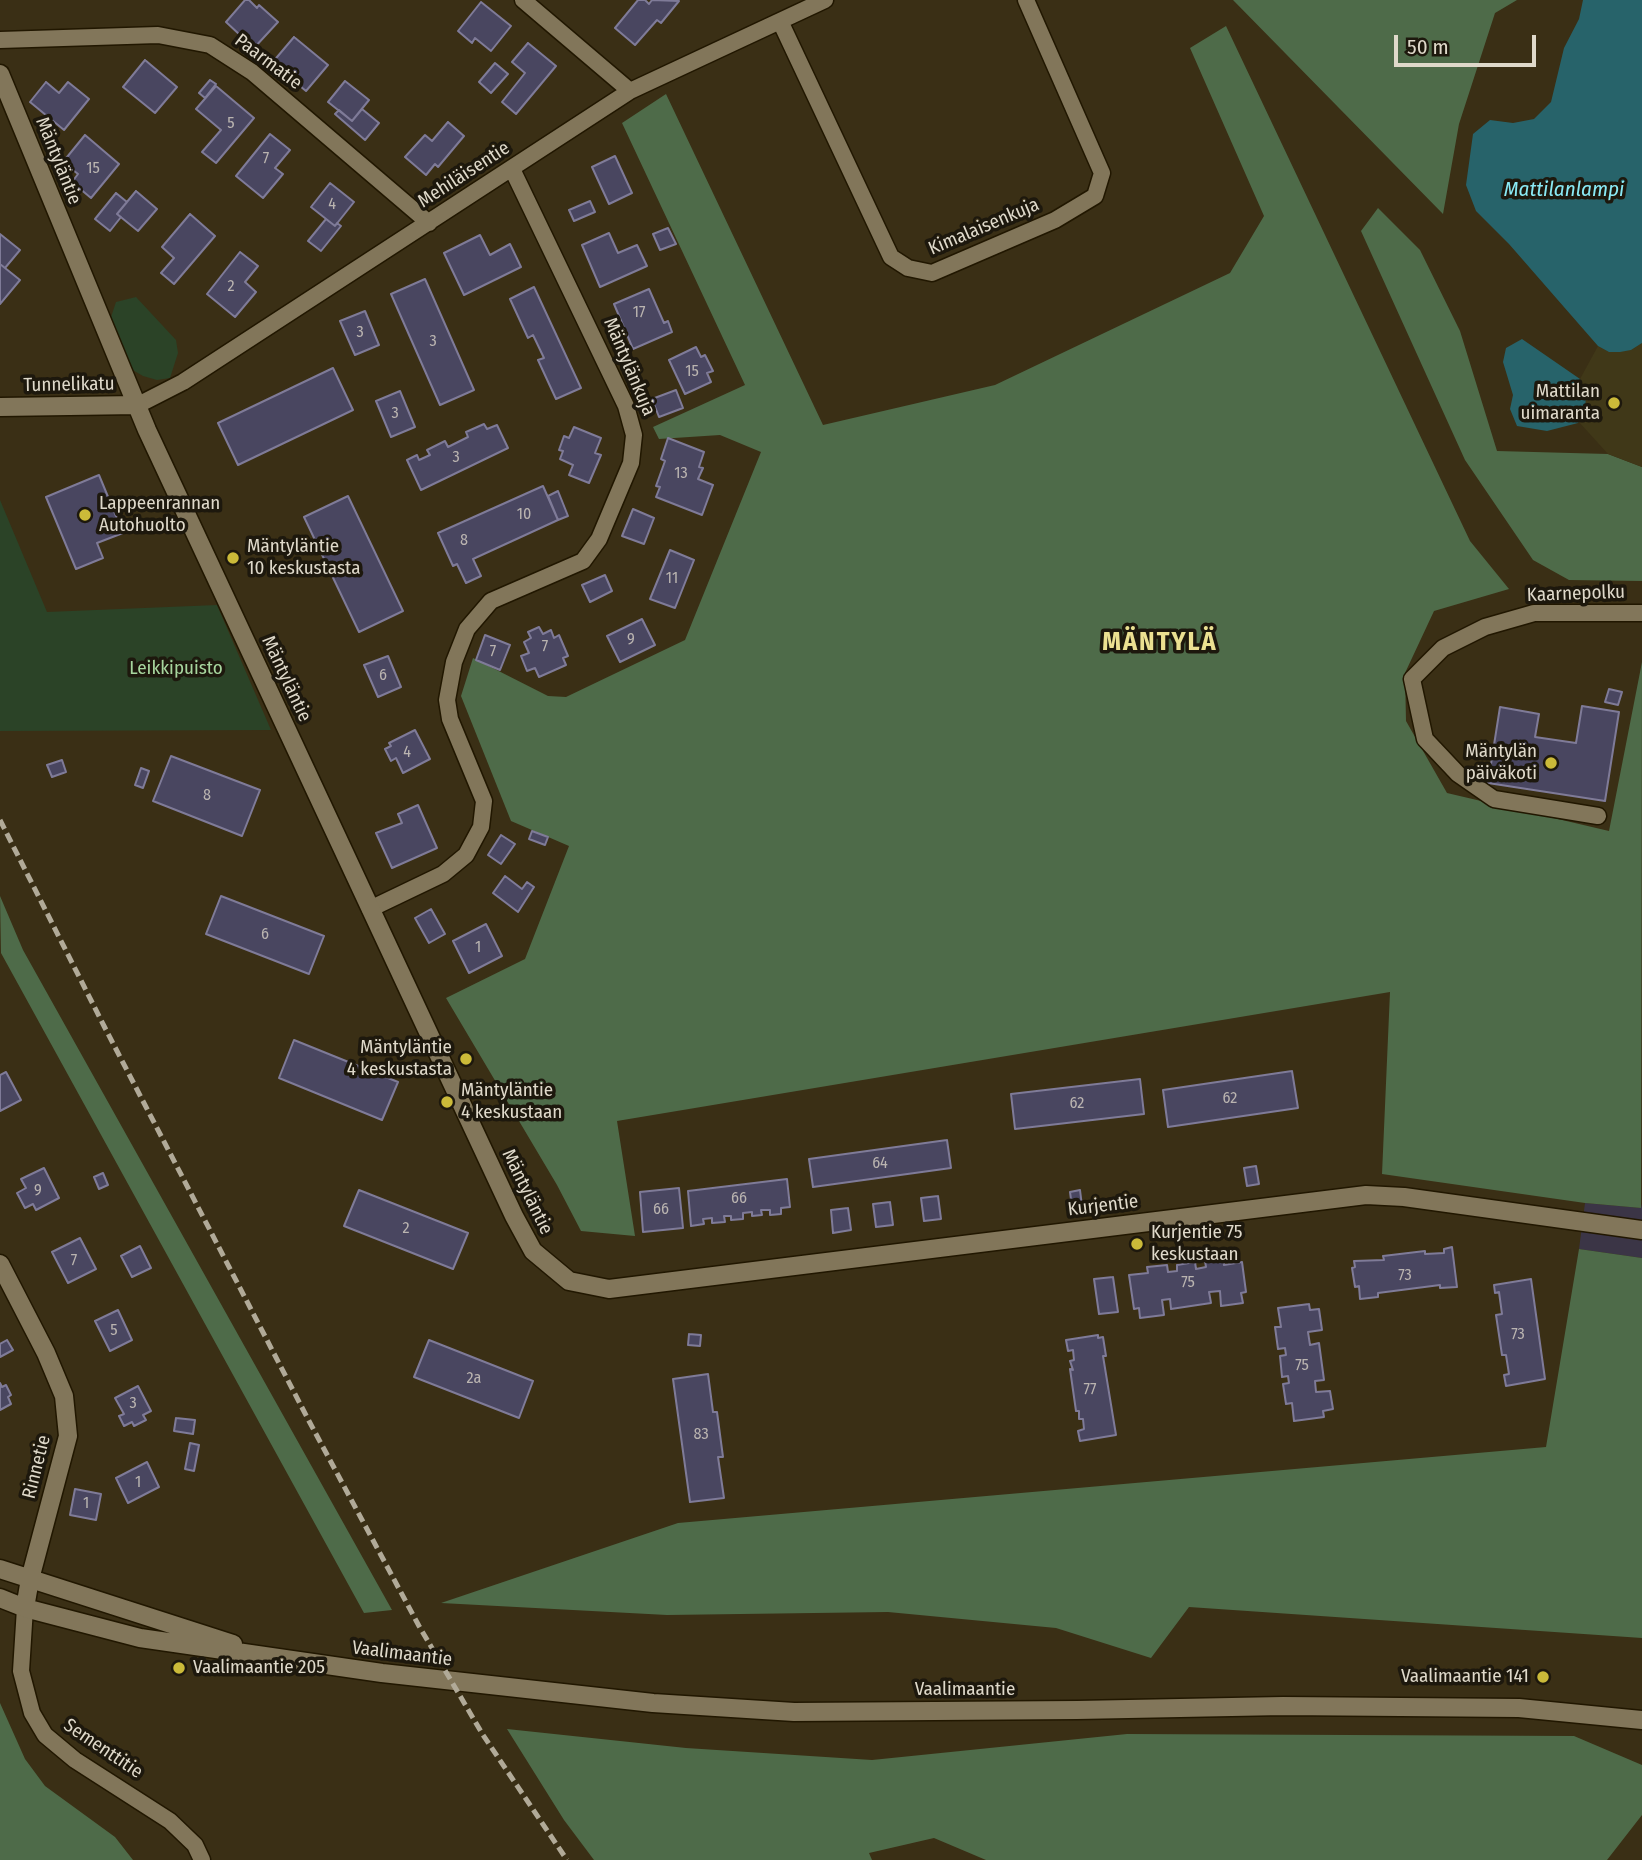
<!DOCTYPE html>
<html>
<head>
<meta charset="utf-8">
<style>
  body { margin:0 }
  #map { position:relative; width:1642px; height:1860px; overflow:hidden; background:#3a2f15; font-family:"Fira Sans Condensed",sans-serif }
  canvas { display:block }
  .scale { position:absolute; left:1394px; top:35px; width:142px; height:32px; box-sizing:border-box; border:4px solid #dfd9ca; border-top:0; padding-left:9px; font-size:21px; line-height:24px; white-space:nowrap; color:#dfd9ca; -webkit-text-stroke:5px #1d180d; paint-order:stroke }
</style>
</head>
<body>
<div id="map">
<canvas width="1642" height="1860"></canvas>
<div class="scale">50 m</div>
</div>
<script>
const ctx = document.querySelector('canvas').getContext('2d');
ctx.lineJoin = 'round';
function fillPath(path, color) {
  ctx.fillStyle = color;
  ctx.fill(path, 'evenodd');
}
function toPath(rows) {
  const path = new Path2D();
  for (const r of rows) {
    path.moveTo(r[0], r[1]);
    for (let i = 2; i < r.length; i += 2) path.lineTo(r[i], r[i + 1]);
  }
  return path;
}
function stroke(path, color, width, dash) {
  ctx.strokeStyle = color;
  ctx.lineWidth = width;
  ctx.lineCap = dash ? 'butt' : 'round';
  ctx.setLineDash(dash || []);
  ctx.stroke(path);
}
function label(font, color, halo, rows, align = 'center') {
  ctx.font = font + ' "Fira Sans Condensed",sans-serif';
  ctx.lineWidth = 7;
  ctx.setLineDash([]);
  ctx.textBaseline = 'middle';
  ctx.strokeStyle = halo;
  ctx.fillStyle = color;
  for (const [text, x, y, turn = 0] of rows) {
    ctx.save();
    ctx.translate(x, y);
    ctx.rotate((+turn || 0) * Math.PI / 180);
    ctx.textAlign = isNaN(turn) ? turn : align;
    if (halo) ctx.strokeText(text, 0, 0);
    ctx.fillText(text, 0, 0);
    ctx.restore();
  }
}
const commercial = toPath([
  [1585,1203,1641,1208,1642,1204,1642,1258,1579,1249]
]);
const green = toPath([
  [136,297,176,340,178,353,170,378,157,380,143,376,131,369,111,317,116,302],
  [0,500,47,612,217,605,271,730,0,731]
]);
const forest = toPath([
  [1233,0,1517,0,1495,13,1459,124,1443,214],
  [1226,26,1470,541,1509,589,1434,611,1405,673,1406,721,1447,793,1609,831,1642,662,1641,1208,1585,1203,1382,1174,1390,992,617,1121,635,1236,581,1231,557,1185,446,998,525,959,569,846,511,821,461,696,473,658,548,696,566,697,685,640,761,452,720,435,659,439,653,427,745,385,622,123,666,94,823,425,995,385,1230,273,1264,216,1190,48],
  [1378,208,1420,250,1460,331,1497,451,1608,454,1642,467,1642,581,1569,580,1533,560,1465,460,1361,231],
  [0,896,23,950,392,1610,364,1613,1,953],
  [1579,1249,1642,1258,1642,1638,1189,1607,1151,1658,1056,1628,888,1612,667,1615,441,1603,678,1523,1546,1447],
  [0,1703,25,1759,45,1786,115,1837,133,1860,0,1860],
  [507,1729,686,1748,872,1760,1127,1734,1574,1736,1642,1765,1642,1815,1607,1860,986,1860,934,1838,869,1853,872,1860,594,1860,564,1820]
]);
const sand = toPath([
  [1642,343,1642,467,1608,454,1579,422,1585,410,1586,395,1580,379,1598,346,1609,352,1631,350]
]);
const water = toPath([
  [1583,0,1642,0,1642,343,1631,350,1620,352,1609,352,1598,346,1509,244,1476,211,1466,185,1473,134,1490,120,1513,123,1534,119,1551,102,1564,48,1579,19],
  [1522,339,1580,379,1586,395,1585,410,1578,423,1547,431,1517,426,1510,409,1513,395,1503,362,1506,348]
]);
const building = toPath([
  [245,0,249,0,257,8,259,5,278,22,254,48,226,22,245,0],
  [638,0,645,0,649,4,652,0,679,1,661,23,657,20,635,45,615,28,638,0],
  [481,2,511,26,491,51,475,38,472,43,458,31,481,2],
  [294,37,328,65,306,91,272,63,294,37],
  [528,43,556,66,516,114,502,102,525,73,512,62,528,43],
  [145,60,177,87,155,113,123,87,145,60],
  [495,63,508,74,491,93,479,82,495,63],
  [210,80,216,84,205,98,199,93,210,80],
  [345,81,369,100,352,121,328,102,345,81],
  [46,82,59,93,68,82,89,99,64,130,30,102,46,82],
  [216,86,254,118,216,163,202,152,221,130,196,109,216,86],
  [362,109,379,123,365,140,335,114,339,110,352,121,362,109],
  [448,122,464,136,438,167,435,164,426,175,405,157,425,135,432,141,448,122],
  [270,134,290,150,275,168,283,174,263,198,236,176,270,134],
  [85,135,119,164,91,198,72,182,78,174,63,162,85,135],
  [615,156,632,193,609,204,592,167,615,156],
  [330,183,354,202,335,226,311,207,330,183],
  [136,191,157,209,138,231,117,214,136,191],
  [116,193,127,202,117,214,121,217,110,231,95,219,116,193],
  [590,201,595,212,574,221,569,210,590,201],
  [190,214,215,236,174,284,161,273,174,258,162,247,190,214],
  [326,219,335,226,337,223,341,226,321,251,308,241,326,219],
  [668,228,676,244,660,250,653,234,668,228],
  [609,233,618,253,637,245,647,266,600,287,582,245,609,233],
  [0,234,20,250,5,268,0,264,0,234],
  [480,235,490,255,510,244,521,267,464,295,444,253,480,235],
  [240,252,258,266,245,282,256,292,235,317,207,294,240,252],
  [0,264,20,280,0,304,0,264],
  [425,279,474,390,440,405,391,294,425,279],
  [534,287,581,388,556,399,538,360,544,358,533,335,528,338,510,299,534,287],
  [649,289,664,323,668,321,672,332,633,349,614,304,649,289],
  [365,311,379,345,355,355,340,321,365,311],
  [696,347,701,357,705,355,713,371,707,373,711,382,685,394,669,360,696,347],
  [333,368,353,410,238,465,218,423,333,368],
  [676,390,683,408,659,417,652,399,676,390],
  [400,391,415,427,391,437,376,401,400,391],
  [484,424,487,429,497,425,508,448,421,490,407,460,417,455,419,460,430,455,427,450,445,441,448,447,468,437,466,432,484,424],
  [574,427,601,438,595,453,601,455,589,483,569,475,573,465,560,459,563,451,559,450,564,436,569,438,574,427],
  [668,438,704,452,699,467,703,468,698,479,713,485,702,515,656,497,660,487,656,486,665,461,661,459,668,438],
  [99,475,123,533,97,543,103,558,76,569,46,497,99,475],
  [543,486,558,520,473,559,481,576,466,583,457,564,453,566,438,533,543,486],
  [558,491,568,516,558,520,548,496,558,491],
  [348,496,403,611,359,632,304,517,348,496],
  [633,509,654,518,644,544,622,536,633,509],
  [670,550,694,560,675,608,650,599,670,550],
  [605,575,612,591,590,602,582,585,605,575],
  [642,619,655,645,620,662,607,636,642,619],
  [539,627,543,634,551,630,554,638,559,635,568,656,563,658,566,665,539,677,535,668,527,671,521,656,529,653,524,642,531,638,528,632,539,627],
  [485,635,510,645,500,670,476,660,485,635],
  [388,656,401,687,378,697,364,665,388,656],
  [1609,689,1622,692,1618,705,1605,702,1609,689],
  [1582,706,1619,712,1605,801,1488,783,1500,707,1539,714,1535,737,1576,743,1582,706],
  [415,730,430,759,403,773,396,758,391,761,385,749,391,746,389,743,415,730],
  [171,756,260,790,242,836,153,801,171,756],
  [62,760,66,772,52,777,47,765,62,760],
  [141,768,149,771,143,788,135,785,141,768],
  [418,805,437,848,392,868,376,833,402,823,398,814,418,805],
  [532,831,548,837,545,845,529,839,532,831],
  [501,835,515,844,501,864,488,855,501,835],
  [505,876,522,889,527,882,534,887,518,912,493,893,505,876],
  [221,896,324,936,309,974,206,934,221,896],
  [431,909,445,934,429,943,415,918,431,909],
  [486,924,502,956,469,973,453,941,486,924],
  [294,1040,398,1082,382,1120,279,1078,294,1040],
  [1292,1071,1298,1108,1168,1127,1163,1090,1292,1071],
  [6,1072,21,1100,0,1111,0,1075,6,1072],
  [1140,1079,1144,1114,1015,1129,1011,1094,1140,1079],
  [947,1140,951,1168,813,1187,809,1159,947,1140],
  [1256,1166,1259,1184,1247,1186,1244,1168,1256,1166],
  [44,1168,59,1198,36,1210,33,1204,25,1208,17,1193,26,1188,21,1179,44,1168],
  [103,1173,108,1185,99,1189,94,1177,103,1173],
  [787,1179,790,1207,781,1208,781,1214,770,1215,770,1210,761,1210,762,1215,752,1216,752,1212,743,1213,743,1219,731,1220,731,1216,724,1216,725,1222,712,1223,712,1218,703,1219,704,1224,691,1226,688,1191,787,1179],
  [679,1188,683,1228,643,1232,640,1192,679,1188],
  [359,1190,468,1233,453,1269,344,1226,359,1190],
  [1080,1190,1082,1206,1072,1207,1070,1192,1080,1190],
  [938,1196,941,1219,924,1221,921,1198,938,1196],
  [890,1202,893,1225,876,1227,873,1204,890,1202],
  [848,1208,851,1230,833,1233,831,1210,848,1208],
  [80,1238,96,1269,68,1283,52,1252,80,1238],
  [140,1246,151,1268,132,1277,121,1256,140,1246],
  [1452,1247,1457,1287,1440,1288,1440,1285,1378,1293,1378,1297,1360,1299,1359,1286,1355,1287,1352,1268,1355,1267,1354,1261,1384,1260,1383,1256,1425,1251,1425,1254,1444,1253,1444,1249,1452,1247],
  [1223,1259,1224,1265,1242,1262,1246,1292,1241,1293,1243,1303,1221,1306,1220,1291,1209,1292,1211,1303,1171,1309,1170,1299,1162,1300,1164,1315,1140,1318,1139,1308,1134,1309,1129,1275,1148,1273,1147,1267,1167,1265,1168,1272,1177,1271,1177,1265,1195,1262,1196,1269,1206,1267,1205,1261,1223,1259],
  [1113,1277,1118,1312,1099,1314,1094,1279,1113,1277],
  [1531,1279,1545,1379,1506,1386,1504,1375,1509,1374,1506,1355,1502,1355,1496,1315,1502,1314,1499,1292,1495,1293,1494,1285,1531,1279],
  [1309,1304,1310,1310,1319,1309,1322,1330,1308,1332,1310,1345,1319,1343,1324,1380,1315,1381,1316,1392,1330,1391,1333,1409,1323,1411,1324,1417,1294,1421,1292,1403,1286,1404,1283,1384,1289,1383,1288,1376,1282,1377,1280,1356,1286,1355,1285,1348,1278,1349,1275,1327,1281,1327,1278,1308,1309,1304],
  [118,1310,132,1340,110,1351,95,1321,118,1310],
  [689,1334,701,1335,700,1346,688,1345,689,1334],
  [1098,1335,1098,1338,1103,1337,1106,1356,1103,1356,1116,1435,1080,1441,1078,1431,1084,1429,1083,1419,1079,1419,1079,1411,1076,1411,1070,1369,1073,1370,1070,1361,1074,1360,1073,1350,1068,1351,1066,1340,1098,1335],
  [7,1340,13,1350,0,1357,0,1344,7,1340],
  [429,1340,533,1381,519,1418,414,1377,429,1340],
  [708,1374,713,1412,717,1412,723,1457,718,1457,724,1498,690,1502,673,1379,708,1374],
  [0,1383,2,1387,6,1385,11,1395,8,1397,11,1404,0,1410,0,1383],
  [138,1386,151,1411,143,1415,146,1420,134,1426,132,1422,124,1426,119,1416,124,1414,115,1398,138,1386],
  [176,1418,195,1420,193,1434,174,1431,176,1418],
  [190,1443,199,1445,194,1471,185,1469,190,1443],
  [147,1462,159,1487,128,1503,116,1478,147,1462],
  [75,1489,101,1494,96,1520,70,1515,75,1489]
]);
const street = toPath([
  [523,0,630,91],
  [780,21,891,257,908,268,932,273,1055,220,1095,196,1102,173,1026,0],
  [0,40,158,35,210,45,252,72,429,223],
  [138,405,183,382,630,91,825,0],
  [1598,816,1494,799,1458,774,1425,739,1412,679,1443,648,1485,627,1534,613,1642,613],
  [370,909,443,874,466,855,481,827,484,801,450,719,447,700,454,662,467,629,491,601,583,561,599,539,631,463,634,435,626,406,512,169],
  [25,1608,21,1671,32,1713,45,1735,75,1760,170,1821,195,1845,202,1860]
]);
const secondary = toPath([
  [0,74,147,430,514,1216,533,1251,569,1281,609,1289,1366,1195,1404,1197,1642,1230],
  [0,407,138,405],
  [0,1264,46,1353,64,1396,68,1436,30,1579,25,1608],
  [0,1569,233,1644],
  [0,1598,25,1608,140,1638,382,1673,653,1703,794,1712,1077,1710,1283,1706,1519,1708,1642,1720]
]);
const rail = toPath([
  [0,820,104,1026,309,1421,419,1626,483,1735,567,1860]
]);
const markers = [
  [1614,403,7,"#cbba39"],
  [85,515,7,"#cbba39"],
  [233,558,7,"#cbba39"],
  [1551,763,7,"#cbba39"],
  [466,1059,7,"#cbba39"],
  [447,1102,7,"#cbba39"],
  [1137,1244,7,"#cbba39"],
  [179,1668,7,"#cbba39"],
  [1543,1677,7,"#cbba39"]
];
const numberNames = [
  ["5",231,124],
  ["7",266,159],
  ["15",93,169],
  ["4",332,205],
  ["2",231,287],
  ["17",639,313],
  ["3",360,333],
  ["3",433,342],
  ["15",692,372],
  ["3",395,414],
  ["3",456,458],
  ["13",681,474],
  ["10",524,515],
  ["8",464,541],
  ["11",672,579],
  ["9",631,640],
  ["7",545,647],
  ["7",493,652],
  ["6",383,676],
  ["4",407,753],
  ["8",207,796],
  ["6",265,935],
  ["1",478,948],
  ["62",1230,1099],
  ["62",1077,1104],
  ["64",880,1164],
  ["9",38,1191],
  ["66",739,1199],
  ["66",661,1210],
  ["2",406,1229],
  ["7",74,1261],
  ["73",1405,1276],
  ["75",1188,1283],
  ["5",114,1331],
  ["73",1518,1335],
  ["75",1302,1366],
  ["2a",474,1379],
  ["77",1090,1390],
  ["3",133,1404],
  ["83",701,1435],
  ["1",138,1483],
  ["1",86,1504]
];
const streetNames = [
  ["Paarmatie",268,62,37],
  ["Mäntyläntie",58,161,68],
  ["Mehiläisentie",464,175,-33],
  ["Kimalaisenkuja",984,227,-23],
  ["Mäntylänkuja",629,367,67],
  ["Tunnelikatu",69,385,-1],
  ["Kaarnepolku",1576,594,-2],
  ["Mäntyläntie",286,679,65],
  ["Mäntyläntie",527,1192,64],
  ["Kurjentie",1103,1206,-7],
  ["Rinnetie",37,1467,-76],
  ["Vaalimaantie",402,1654,7],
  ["Vaalimaantie",965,1690],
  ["Sementtitie",103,1749,34]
];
const poiNames = [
  ["Mattilan",1600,392,"right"],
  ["uimaranta",1600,414,"right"],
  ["Lappeenrannan",99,504],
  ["Autohuolto",99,526],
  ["Mäntyläntie",247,547],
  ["10 keskustasta",247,569],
  ["Mäntylän",1537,752,"right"],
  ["päiväkoti",1537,774,"right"],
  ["Mäntyläntie",452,1048,"right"],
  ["4 keskustasta",452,1070,"right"],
  ["Mäntyläntie",461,1091],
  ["4 keskustaan",461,1113],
  ["Kurjentie 75",1151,1233],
  ["keskustaan",1151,1255],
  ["Vaalimaantie 205",193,1668],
  ["Vaalimaantie 141",1529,1677,"right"]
];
const parkNames = [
  ["Leikkipuisto",176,669]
];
const waterNames = [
  ["Mattilanlampi",1564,190]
];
const districtNames = [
  ["MÄNTYLÄ",1160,643]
];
fillPath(commercial, '#3b3546');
fillPath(green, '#2b4327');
fillPath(forest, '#4e6b49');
fillPath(sand, '#403818');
fillPath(water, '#27636a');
fillPath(building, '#494660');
stroke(building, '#7f7b98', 2);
stroke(street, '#211700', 19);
stroke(secondary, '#211700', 21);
stroke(street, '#82765a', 16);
stroke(secondary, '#82765a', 18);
stroke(rail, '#b1aa98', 5, [10, 5]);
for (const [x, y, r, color] of markers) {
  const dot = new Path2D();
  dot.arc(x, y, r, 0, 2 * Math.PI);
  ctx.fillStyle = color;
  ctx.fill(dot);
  stroke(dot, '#1d180d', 2.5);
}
label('16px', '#bab4b0', null, numberNames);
label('19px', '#dfd9ca', '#1d180d', streetNames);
label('19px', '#dfd9ca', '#1d180d', poiNames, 'left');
label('19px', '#a7d69e', '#1d180d', parkNames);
label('italic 21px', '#8aeaf5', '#1d180d', waterNames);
ctx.letterSpacing = '2px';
label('bold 26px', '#ebe091', '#1d180d', districtNames);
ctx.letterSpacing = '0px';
</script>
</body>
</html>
